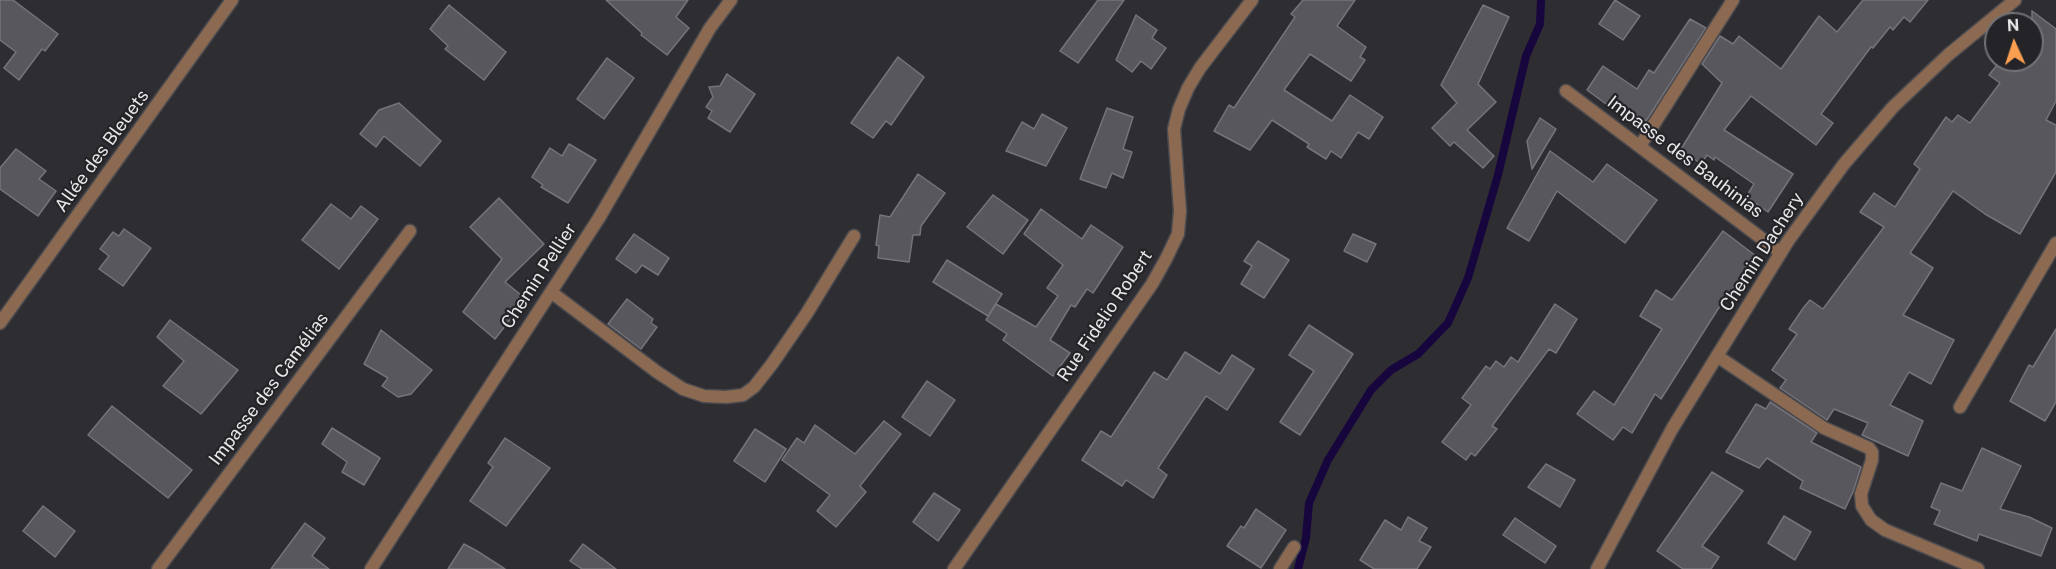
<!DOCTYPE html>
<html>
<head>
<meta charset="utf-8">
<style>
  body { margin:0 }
  #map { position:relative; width:2056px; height:569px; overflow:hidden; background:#2e2d32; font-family:"Public Sans",sans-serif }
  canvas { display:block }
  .north { position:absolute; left:1984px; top:12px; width:60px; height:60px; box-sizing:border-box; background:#242428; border:2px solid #727276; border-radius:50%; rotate:357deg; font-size:16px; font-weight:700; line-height:24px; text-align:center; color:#e8e8eb }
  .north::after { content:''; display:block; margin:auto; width:21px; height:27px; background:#fa9f4f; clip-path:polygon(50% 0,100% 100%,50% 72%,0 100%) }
</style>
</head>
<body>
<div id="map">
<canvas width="2056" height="569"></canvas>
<div class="north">N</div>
</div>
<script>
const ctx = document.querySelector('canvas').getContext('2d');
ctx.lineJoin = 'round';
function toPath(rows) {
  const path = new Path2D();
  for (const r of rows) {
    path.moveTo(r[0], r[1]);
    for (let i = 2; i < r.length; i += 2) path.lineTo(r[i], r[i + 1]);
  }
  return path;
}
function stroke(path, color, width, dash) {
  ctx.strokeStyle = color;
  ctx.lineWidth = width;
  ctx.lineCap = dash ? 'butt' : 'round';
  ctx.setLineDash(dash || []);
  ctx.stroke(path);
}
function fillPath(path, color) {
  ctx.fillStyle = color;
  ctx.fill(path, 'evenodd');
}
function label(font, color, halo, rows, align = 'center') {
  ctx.font = font + ' "Public Sans",sans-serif';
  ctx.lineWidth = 4.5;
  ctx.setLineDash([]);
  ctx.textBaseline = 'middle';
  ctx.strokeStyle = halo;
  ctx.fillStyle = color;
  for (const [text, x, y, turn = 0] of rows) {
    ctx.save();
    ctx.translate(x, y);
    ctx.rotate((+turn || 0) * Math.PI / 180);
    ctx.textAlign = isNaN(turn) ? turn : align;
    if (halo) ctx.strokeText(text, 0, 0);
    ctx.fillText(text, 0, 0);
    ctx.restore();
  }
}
const stream = toPath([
  [1298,569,1306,538,1309,503,1328,460,1371,390,1391,370,1418,354,1448,323,1468,278,1498,175,1526,56,1540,24,1541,0]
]);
const building = toPath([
  [0,0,13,0,58,34,45,51,42,49,19,80,4,68,16,52,0,40,0,0],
  [606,0,688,0,676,17,689,28,667,55,641,35,642,33,606,0],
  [1098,0,1124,0,1078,63,1060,51,1098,0],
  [1303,0,1355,0,1337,26,1366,47,1360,57,1365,60,1351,81,1310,54,1284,90,1332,121,1350,95,1383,117,1369,139,1358,132,1341,158,1331,151,1326,159,1307,147,1309,144,1272,120,1250,150,1214,131,1229,105,1234,108,1295,17,1291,14,1303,0],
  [1615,0,1640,16,1623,40,1599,24,1615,0],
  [1863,0,1928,0,1910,22,1904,17,1893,30,1890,27,1873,48,1871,47,1821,114,1833,123,1816,145,1751,96,1724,130,1793,174,1768,212,1746,197,1754,184,1715,157,1714,160,1707,155,1701,164,1681,149,1722,83,1702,64,1720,36,1733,44,1739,36,1781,69,1819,16,1837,32,1863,0],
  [449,5,506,52,484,80,445,49,448,46,430,29,449,5],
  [1483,5,1509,17,1478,84,1496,102,1467,130,1494,156,1483,168,1454,142,1450,146,1432,128,1457,103,1441,85,1483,5],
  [2032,11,2056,29,2056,101,2046,120,2056,125,2056,172,2020,234,1985,214,1953,191,1910,253,1933,268,1903,315,1954,340,1931,384,1909,372,1890,405,1923,421,1908,456,1862,435,1868,423,1834,409,1827,420,1780,388,1786,380,1772,370,1797,334,1789,329,1804,307,1810,300,1823,309,1884,227,1860,212,1874,193,1895,207,1920,169,1914,164,1946,117,1952,122,1958,115,1970,123,2000,83,1989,75,2001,60,2032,60,2032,11],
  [1136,15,1157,30,1152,38,1166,48,1151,69,1141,61,1132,72,1116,60,1136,15],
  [1690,19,1706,28,1646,121,1621,106,1617,112,1587,90,1603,66,1637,89,1649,70,1654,73,1690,19],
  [898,57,924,77,891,125,886,121,873,138,851,123,898,57],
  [607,58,634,78,604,119,577,99,607,58],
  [727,74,755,94,730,132,708,118,712,111,706,107,713,97,709,87,720,86,727,74],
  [399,103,441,141,420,166,384,136,376,147,360,134,379,110,399,103],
  [1107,108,1133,117,1123,149,1132,152,1123,178,1112,173,1106,188,1080,179,1107,108],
  [1042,114,1067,128,1046,166,1006,151,1022,122,1034,129,1042,114],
  [1540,118,1556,129,1532,169,1527,141,1540,118],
  [569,144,596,160,568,203,541,187,543,185,532,177,550,148,562,156,569,144],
  [16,149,46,171,39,179,56,191,38,216,0,189,0,168,16,149],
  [1550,151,1593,182,1607,164,1657,200,1625,243,1557,191,1529,241,1507,228,1550,151],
  [918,174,945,193,921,226,920,235,913,235,909,262,878,258,879,246,876,245,880,215,890,217,918,174],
  [993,195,1028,220,1003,254,967,227,993,195],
  [499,198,544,244,505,282,526,299,495,339,463,312,502,259,470,227,499,198],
  [331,204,351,219,361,206,378,219,339,269,302,240,331,204],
  [1041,209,1082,239,1091,225,1123,247,1093,293,1087,289,1075,307,1071,305,1050,340,1070,353,1053,376,1003,340,1007,334,986,320,996,304,1036,327,1058,296,1047,288,1063,265,1024,234,1041,209],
  [124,229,151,248,123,286,99,269,109,256,100,249,113,232,119,236,124,229],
  [1723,231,1756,256,1718,309,1661,399,1655,394,1632,433,1623,427,1613,440,1577,414,1594,391,1614,405,1662,329,1640,316,1656,290,1672,300,1723,231],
  [634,234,669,258,658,275,642,265,636,273,616,259,634,234],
  [1353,234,1376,244,1367,262,1344,251,1353,234],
  [1258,241,1289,260,1264,298,1241,284,1252,266,1244,261,1258,241],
  [947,260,1002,294,988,316,933,282,947,260],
  [627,299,653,319,651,323,657,327,641,349,608,324,627,299],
  [1555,304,1577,319,1556,353,1549,349,1506,407,1492,426,1497,429,1475,456,1471,453,1466,460,1442,442,1471,405,1462,398,1486,366,1490,369,1496,361,1504,367,1511,357,1518,362,1555,304],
  [170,320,238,370,201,414,163,386,184,361,157,337,170,320],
  [1309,325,1353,354,1300,435,1280,422,1314,371,1289,355,1309,325],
  [2056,329,2056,402,2045,421,2010,401,2029,365,2033,367,2056,329],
  [381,330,432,370,411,394,398,397,382,386,388,378,364,364,381,330],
  [1185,352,1220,374,1232,355,1254,369,1227,410,1206,396,1158,468,1167,475,1153,498,1126,480,1122,486,1082,460,1101,431,1111,437,1154,372,1167,380,1185,352],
  [927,381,955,400,930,436,902,417,927,381],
  [1770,402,1817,433,1811,442,1861,467,1853,492,1845,509,1800,488,1803,481,1767,458,1759,468,1726,452,1756,404,1766,409,1770,402],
  [112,406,192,470,168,498,88,435,112,406],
  [884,421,901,434,860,486,866,492,836,527,817,511,830,495,782,460,797,438,804,443,815,425,855,454,884,421],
  [332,428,380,458,364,485,342,472,347,462,322,444,332,428],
  [755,429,786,449,765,482,734,461,755,429],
  [505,438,550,468,506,526,470,501,493,467,488,463,505,438],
  [1982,448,2021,466,2000,509,2029,517,2052,528,2041,556,1979,534,1977,541,1934,524,1940,511,1931,507,1941,483,1962,491,1982,448],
  [1546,464,1575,480,1560,507,1528,487,1546,464],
  [1712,472,1743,491,1702,546,1719,557,1711,569,1683,569,1657,551,1712,472],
  [934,493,960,510,938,541,913,522,934,493],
  [43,506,75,531,55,557,23,531,43,506],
  [1256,509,1286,530,1261,568,1227,546,1241,526,1244,528,1256,509],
  [1784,516,1811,532,1795,560,1768,543,1784,516],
  [1408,517,1427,528,1419,541,1431,547,1417,569,1374,569,1360,560,1385,520,1401,530,1408,517],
  [1515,518,1556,546,1545,563,1503,535,1515,518],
  [305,523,325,538,312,556,329,569,271,569,305,523],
  [464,544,477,551,505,569,448,569,464,544],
  [583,544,616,569,582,569,570,561,583,544]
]);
const lane = toPath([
  [1717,356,1824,428,1869,448,1872,452,1872,460,1861,494,1862,506,1871,520,1885,530,1978,569]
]);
const street = toPath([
  [1566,91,1781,253],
  [1640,146,1733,0],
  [551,292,657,372,683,389,704,396,726,397,743,395,754,387,772,364,807,313,854,236],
  [0,323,232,0],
  [1960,407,2056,243],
  [158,569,410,231],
  [371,569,599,218,710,28,731,0],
  [954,569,1152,284,1166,259,1178,234,1180,211,1174,129,1179,109,1188,88,1200,68,1252,0],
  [1280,569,1294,547],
  [1597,569,1672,429,1788,241,1844,164,1893,107,1948,55,2015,0]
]);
const streetNames = [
  ["Allée des Bleuets",102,151,-54],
  ["Impasse des Bauhinias",1685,157,37],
  ["Chemin Dachery",1762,252,-57],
  ["Chemin Pellier",539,276,-57],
  ["Rue Fidelio Robert",1105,316,-56],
  ["Impasse des Camélias",269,389,-53]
];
stroke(stream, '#17053e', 8);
fillPath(building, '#58575d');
stroke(building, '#74747a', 1.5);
stroke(lane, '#4c4b50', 15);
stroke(street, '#4c4b50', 15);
stroke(lane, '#8b6a51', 12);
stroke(street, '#8b6a51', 12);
label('18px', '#e8e8eb', '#242428', streetNames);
</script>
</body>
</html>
